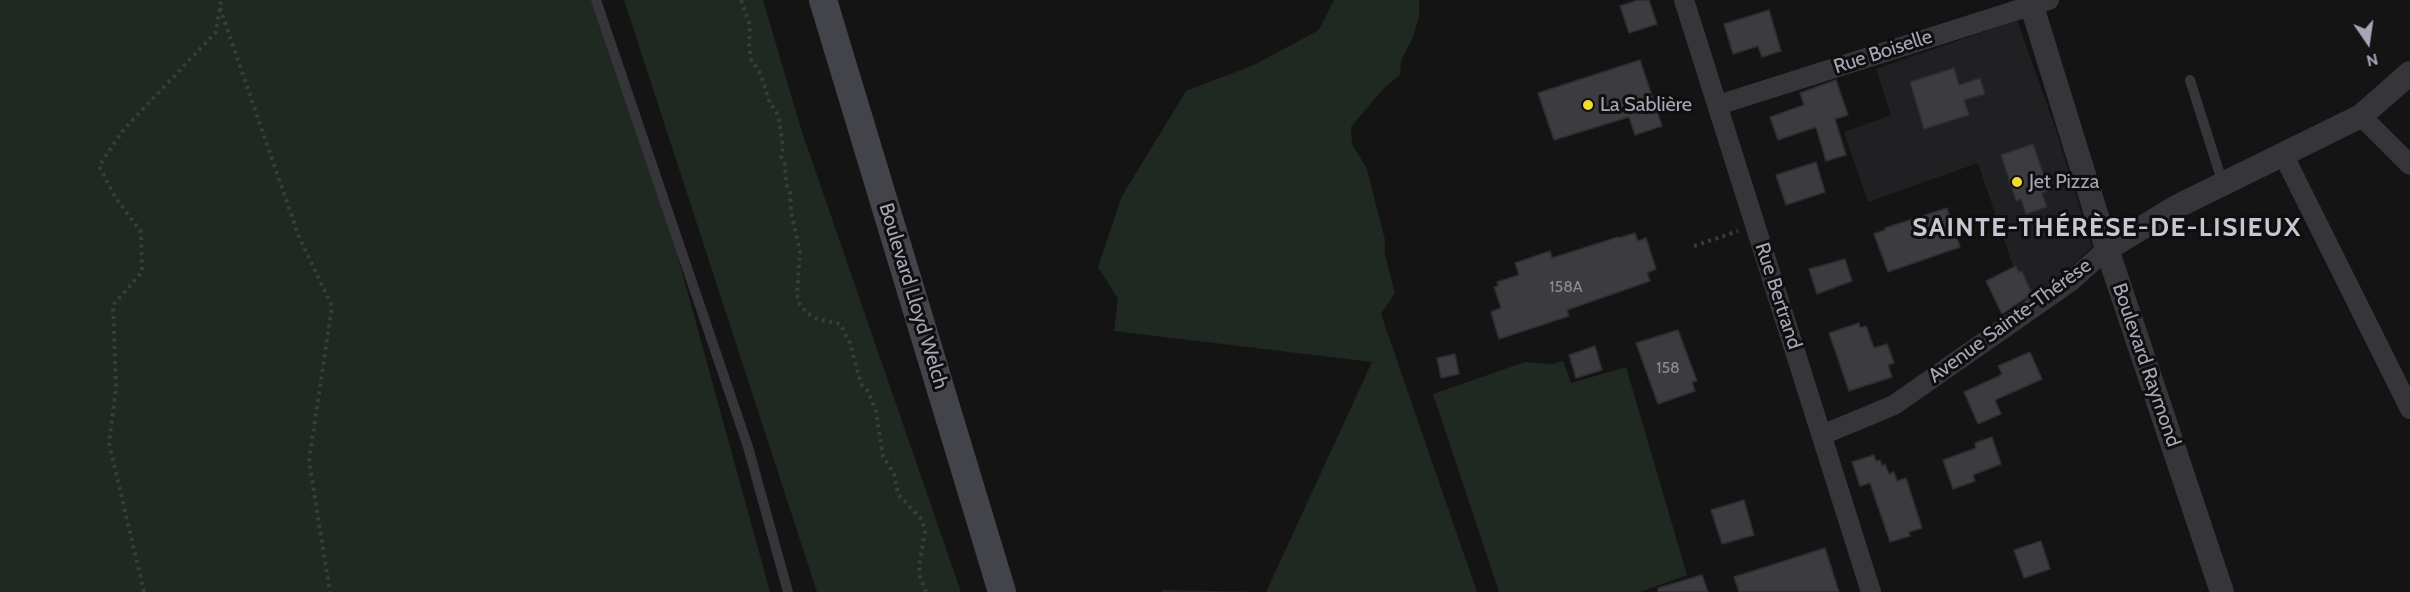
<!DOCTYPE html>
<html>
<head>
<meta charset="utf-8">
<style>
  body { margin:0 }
  #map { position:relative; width:2410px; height:592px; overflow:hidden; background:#141415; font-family:Cabin,sans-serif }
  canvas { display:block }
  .north { position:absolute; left:2338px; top:12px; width:60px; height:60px; -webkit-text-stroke:4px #0f0f10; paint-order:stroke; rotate:167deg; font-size:16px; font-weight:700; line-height:24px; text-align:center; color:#a5a7b6 }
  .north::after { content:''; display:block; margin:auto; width:21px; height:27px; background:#a5a7b6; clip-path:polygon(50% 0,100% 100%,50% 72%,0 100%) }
</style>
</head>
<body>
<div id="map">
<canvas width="2410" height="592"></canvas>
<div class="north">N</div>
</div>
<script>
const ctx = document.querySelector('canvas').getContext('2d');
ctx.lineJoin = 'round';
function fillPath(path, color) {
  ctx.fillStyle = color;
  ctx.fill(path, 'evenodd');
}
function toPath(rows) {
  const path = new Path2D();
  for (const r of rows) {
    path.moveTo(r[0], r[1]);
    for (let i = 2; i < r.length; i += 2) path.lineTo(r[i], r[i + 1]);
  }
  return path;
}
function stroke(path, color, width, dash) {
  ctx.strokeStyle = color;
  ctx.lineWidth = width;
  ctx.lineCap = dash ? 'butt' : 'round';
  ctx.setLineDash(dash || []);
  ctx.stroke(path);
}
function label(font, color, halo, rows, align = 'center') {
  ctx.font = font + ' Cabin,sans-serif';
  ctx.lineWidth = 6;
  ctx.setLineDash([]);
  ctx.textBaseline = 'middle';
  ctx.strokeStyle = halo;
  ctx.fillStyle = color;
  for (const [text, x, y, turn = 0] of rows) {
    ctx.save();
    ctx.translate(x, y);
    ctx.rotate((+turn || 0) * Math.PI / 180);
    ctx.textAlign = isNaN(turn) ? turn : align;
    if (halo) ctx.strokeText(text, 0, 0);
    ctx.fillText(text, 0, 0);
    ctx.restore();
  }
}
const built = toPath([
  [2017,20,2054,124,2092,247,2027,308,1978,163,1868,202,1844,132,1891,115,1876,69]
]);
const green = toPath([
  [0,0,596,0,676,250,770,592,0,592],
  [624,0,763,0,801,129,961,592,817,592],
  [1334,0,1419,0,1419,17,1413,37,1401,61,1400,75,1384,88,1351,127,1352,144,1367,169,1385,240,1385,255,1395,293,1381,314,1477,592,1161,592,1162,590,1266,592,1372,362,1114,331,1118,299,1098,267,1122,196,1186,91,1254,65,1319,30],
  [1563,361,1571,383,1626,367,1687,575,1640,592,1499,592,1433,394,1525,362,1552,364]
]);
const building = toPath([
  [1638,0,1649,0,1657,24,1629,33,1620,6,1638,0],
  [1769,10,1781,51,1762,57,1758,46,1733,54,1724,24,1769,10],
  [1640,60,1662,126,1635,135,1629,117,1554,140,1538,93,1640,60],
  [1954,68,1959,85,1980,78,1985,94,1964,100,1969,115,1924,129,1910,82,1954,68],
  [1836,80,1848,115,1835,119,1846,155,1826,161,1816,127,1778,140,1770,117,1804,105,1800,93,1836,80],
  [2033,144,2049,190,2042,193,2047,207,2026,214,2021,199,2016,201,2001,155,2033,144],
  [1816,162,1825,192,1786,205,1776,175,1816,162],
  [1947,208,1960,247,1888,272,1874,234,1885,230,1885,228,1947,208],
  [1635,233,1638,241,1646,238,1656,269,1647,273,1650,281,1567,310,1569,316,1499,339,1491,312,1501,308,1494,287,1498,286,1497,282,1519,275,1515,263,1550,251,1552,258,1618,237,1619,238,1635,233],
  [1845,259,1852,281,1817,294,1809,269,1845,259],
  [2016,266,2019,272,2022,271,2032,294,2002,314,1986,281,2016,266],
  [1859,323,1860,328,1866,326,1874,348,1887,344,1894,363,1888,365,1892,377,1849,391,1829,333,1859,323],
  [1678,330,1697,381,1692,382,1695,391,1658,404,1636,343,1678,330],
  [1595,346,1602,370,1576,378,1569,355,1595,346],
  [2030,352,2042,379,1995,400,2001,414,1978,424,1964,392,1999,376,2002,374,1998,366,2030,352],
  [1455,354,1459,374,1441,378,1437,358,1455,354],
  [1992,437,2001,464,1978,473,1973,475,1975,481,1953,489,1943,460,1976,448,1975,443,1992,437],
  [1874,455,1876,461,1880,460,1882,466,1885,464,1889,474,1894,472,1897,481,1906,478,1922,528,1909,532,1910,536,1890,542,1870,483,1860,486,1852,462,1874,455],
  [1744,500,1754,535,1722,544,1711,510,1744,500],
  [2041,541,2050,569,2024,578,2014,550,2041,541],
  [1825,548,1839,592,1739,592,1734,577,1825,548],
  [1702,575,1708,592,1658,592,1658,588,1702,575]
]);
const path = toPath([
  [741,0,750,26,749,47,751,59,761,75,770,104,776,110,779,120,783,147,781,156,785,165,786,184,790,192,791,212,800,251,797,295,800,305,807,313,817,319,840,324,850,343,861,384,868,391,876,412,883,456,894,474,898,494,922,520,925,532,919,566,920,576,926,592],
  [220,8,299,237,332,306,309,461,330,592],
  [1694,246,1738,231],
  [144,592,109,443,116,388,113,305,142,272,141,232,115,197,99,166,124,129,216,32,221,0]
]);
const service = toPath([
  [596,0,748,447,788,592],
  [2190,80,2223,184]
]);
const minor = toPath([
  [1684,0,1871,592],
  [1718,105,2049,0],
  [2361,116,2410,165],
  [2283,154,2410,409],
  [1822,435,1894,405,2070,282,2107,249]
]);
const tertiary = toPath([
  [2030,0,2107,249,2222,592],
  [2107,249,2178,206,2361,116,2410,73]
]);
const secondary = toPath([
  [823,0,1002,592]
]);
const markers = [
  [1588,105,6,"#f0dc31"],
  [2017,182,6,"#f0dc31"]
];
const numberNames = [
  ["158A",1566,287],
  ["158",1668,368]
];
const streetNames = [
  ["Rue Boiselle",1883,52,-18],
  ["Boulevard Lloyd Welch",913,296,73],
  ["Rue Bertrand",1778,296,72],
  ["Avenue Sainte-Thérèse",2010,321,-36],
  ["Boulevard Raymond",2146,365,71]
];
const poiNames = [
  ["La Sablière",1600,105],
  ["Jet Pizza",2029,182]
];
const districtNames = [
  ["SAINTE-THÉRÈSE-DE-LISIEUX",2107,228]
];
fillPath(built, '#202022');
fillPath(green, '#202822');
fillPath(building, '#3b3b40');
stroke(building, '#2e2e31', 1.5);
stroke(path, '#3b3b41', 4, [3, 4.5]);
stroke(service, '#35353a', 10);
stroke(minor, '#35353a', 20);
stroke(tertiary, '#35353a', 24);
stroke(secondary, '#43434a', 28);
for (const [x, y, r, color] of markers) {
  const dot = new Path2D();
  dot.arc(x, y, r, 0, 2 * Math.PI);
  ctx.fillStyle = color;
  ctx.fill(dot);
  stroke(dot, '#0f0f10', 2);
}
label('16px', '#8a8c98', null, numberNames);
label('20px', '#a5a7b6', '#0f0f10', streetNames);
label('20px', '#a5a7b6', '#0f0f10', poiNames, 'left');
ctx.letterSpacing = '1.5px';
label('bold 26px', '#c6c7d2', '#0f0f10', districtNames);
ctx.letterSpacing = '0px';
</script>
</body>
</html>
